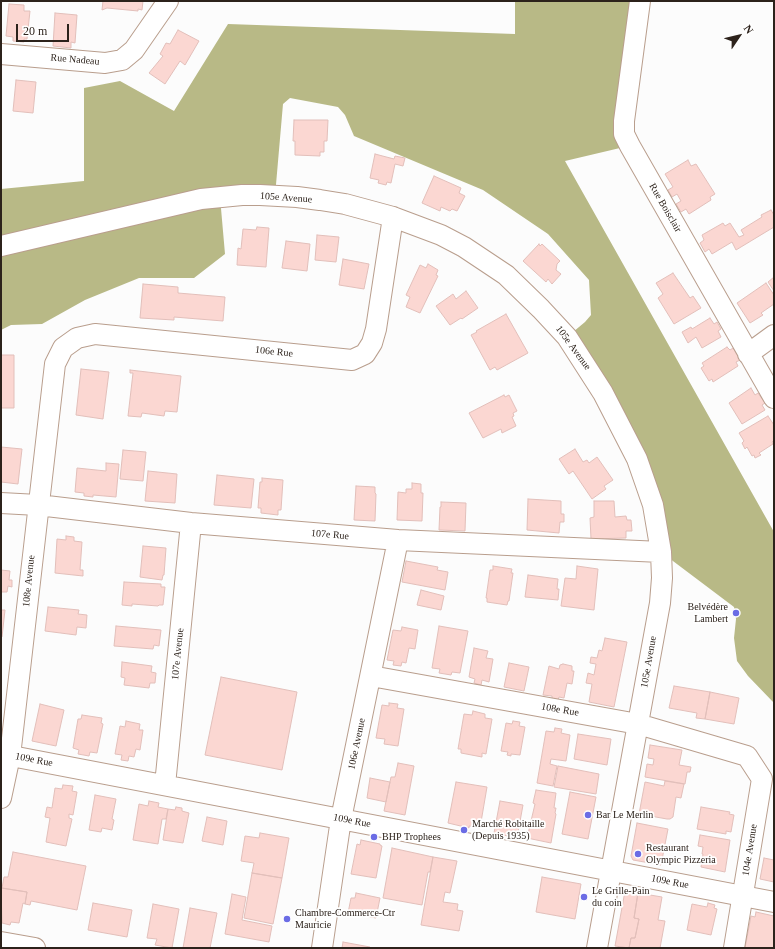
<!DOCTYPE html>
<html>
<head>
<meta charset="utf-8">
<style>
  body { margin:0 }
  #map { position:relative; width:775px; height:949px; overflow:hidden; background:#fcfcfc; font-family:"Times New Roman",serif }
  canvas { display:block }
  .frame { position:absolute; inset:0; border:2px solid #2c221b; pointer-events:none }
  .north { position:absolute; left:719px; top:16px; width:40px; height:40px; -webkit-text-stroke:3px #fff; paint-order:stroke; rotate:55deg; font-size:11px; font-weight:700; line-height:16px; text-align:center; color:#2c221b }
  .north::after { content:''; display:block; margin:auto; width:14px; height:18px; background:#2c221b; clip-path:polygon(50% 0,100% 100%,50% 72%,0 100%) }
  .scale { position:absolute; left:16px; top:24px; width:53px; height:18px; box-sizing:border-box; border:2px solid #2c221b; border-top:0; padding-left:5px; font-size:12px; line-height:14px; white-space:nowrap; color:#2c221b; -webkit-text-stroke:3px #fff; paint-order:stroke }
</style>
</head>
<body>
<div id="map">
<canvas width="775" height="949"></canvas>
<div class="frame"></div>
<div class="north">N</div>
<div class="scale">20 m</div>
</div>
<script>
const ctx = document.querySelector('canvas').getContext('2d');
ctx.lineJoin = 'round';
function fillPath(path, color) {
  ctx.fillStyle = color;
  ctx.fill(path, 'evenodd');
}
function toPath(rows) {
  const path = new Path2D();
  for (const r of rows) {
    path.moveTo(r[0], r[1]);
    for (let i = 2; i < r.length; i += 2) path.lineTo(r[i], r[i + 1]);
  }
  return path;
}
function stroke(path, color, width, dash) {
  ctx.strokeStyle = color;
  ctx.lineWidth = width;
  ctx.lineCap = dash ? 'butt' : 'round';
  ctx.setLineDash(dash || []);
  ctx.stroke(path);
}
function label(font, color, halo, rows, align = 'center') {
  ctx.font = font + ' "Times New Roman",serif';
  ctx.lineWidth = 3.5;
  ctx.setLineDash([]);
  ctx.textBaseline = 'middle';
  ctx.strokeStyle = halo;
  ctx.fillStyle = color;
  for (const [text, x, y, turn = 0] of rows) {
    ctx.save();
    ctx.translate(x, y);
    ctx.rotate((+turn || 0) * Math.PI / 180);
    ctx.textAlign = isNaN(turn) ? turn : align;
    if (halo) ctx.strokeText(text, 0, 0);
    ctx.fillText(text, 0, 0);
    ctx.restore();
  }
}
const forest = toPath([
  [515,1,633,1,620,148,565,161,774,532,774,703,748,676,737,661,734,638,736,619,734,607,661,552,653,505,567,337,585,322,591,315,589,280,548,234,483,190,354,136,345,115,338,107,290,98,283,104,275,196,220,197,225,254,194,278,139,278,85,300,42,324,11,325,1,330,1,189,84,181,84,88,120,81,174,111,228,24,515,34]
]);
const building = toPath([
  [103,1,143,1,142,10,138,9,138,11,107,8,102,10,103,1],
  [9,4,24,5,24,11,30,11,27,39,24,39,24,42,13,41,13,37,6,36,9,4],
  [55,13,77,15,75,43,71,42,71,48,53,46,55,13],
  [178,30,199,41,185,65,180,61,165,84,149,73,163,56,160,54,166,43,170,44,178,30],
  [16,80,36,82,33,113,13,111,16,80],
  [294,120,328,120,327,141,324,141,324,152,320,152,320,156,295,155,295,141,293,141,294,120],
  [375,154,394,159,395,156,405,158,403,166,395,164,391,183,387,182,386,185,378,183,379,180,370,178,375,154],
  [688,160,691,166,696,164,715,194,710,197,711,200,689,214,686,209,681,212,676,204,681,201,677,194,672,197,668,190,673,187,665,174,688,160],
  [434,176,461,188,459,193,465,196,457,211,452,209,450,211,441,207,440,211,422,203,434,176],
  [771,210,774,215,774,227,736,250,732,242,712,254,709,249,705,252,700,243,704,240,702,235,723,223,725,226,730,223,739,237,744,235,741,230,762,217,761,215,771,210],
  [257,227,269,228,266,267,237,265,238,248,241,249,243,229,256,230,257,227],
  [317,235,339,237,336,262,315,260,317,235],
  [286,241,310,244,307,271,282,268,286,241],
  [539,244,540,246,542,244,560,261,557,264,556,270,561,274,552,284,548,279,546,282,523,261,539,244],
  [343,259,369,264,364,289,339,285,343,259],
  [428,264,438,270,436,275,438,276,420,313,406,307,410,297,406,295,420,265,426,268,428,264],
  [673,273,690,298,693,296,701,308,674,324,658,298,663,294,656,283,673,273],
  [774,277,774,291,768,282,774,277],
  [766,283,774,295,774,304,761,313,763,315,750,323,737,303,766,283],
  [143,284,178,287,178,293,225,297,223,321,174,317,174,320,140,318,143,284],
  [466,291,478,308,462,319,461,318,450,325,436,306,453,294,456,299,466,291],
  [506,314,528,353,497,370,495,367,490,370,471,335,477,332,476,331,506,314],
  [710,318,714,324,717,322,721,329,718,331,721,337,702,348,696,337,688,343,682,332,691,327,692,329,710,318],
  [727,347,730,350,733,348,740,360,736,362,738,366,713,382,712,379,709,381,701,368,704,366,702,363,727,347],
  [1,355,14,355,14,408,1,408,1,355],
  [81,369,109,372,103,419,76,415,81,369],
  [130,370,181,376,177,412,165,411,164,416,142,413,141,417,128,416,133,373,130,373,130,370],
  [751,388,755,395,758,393,765,403,762,405,765,410,742,424,729,403,751,388],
  [504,395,505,397,509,395,517,411,513,413,514,416,512,417,516,426,502,433,501,429,483,438,469,413,504,395],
  [768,416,774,425,774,440,772,442,773,444,759,453,761,455,755,458,754,455,752,456,747,447,745,449,742,443,744,441,739,433,768,416],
  [1,447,22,449,18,484,1,482,1,447],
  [575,449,583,462,587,460,589,463,597,457,613,480,604,486,606,489,592,499,573,471,569,474,559,459,575,449],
  [123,450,146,452,143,481,120,479,123,450],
  [106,463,119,464,116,497,93,495,93,497,84,496,84,493,75,492,77,468,106,471,106,463],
  [148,471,177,474,175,503,145,501,148,471],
  [217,475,254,479,251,508,214,505,217,475],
  [262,478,283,480,281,510,278,510,278,515,261,513,261,508,258,508,260,482,262,482,262,478],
  [412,483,421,484,421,493,423,493,422,521,397,520,398,492,406,493,406,489,412,489,412,483],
  [356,486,375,487,375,493,376,494,375,521,354,520,356,486],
  [528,499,561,501,561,514,564,514,564,522,560,522,559,533,527,530,528,499],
  [594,501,614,501,615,517,626,516,627,520,631,520,632,531,626,531,626,538,591,539,590,518,594,517,594,501],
  [441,502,466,503,465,531,439,530,440,507,441,507,441,502],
  [66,536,74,537,74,541,82,542,80,570,83,570,83,576,55,573,57,539,66,540,66,536],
  [143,546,166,548,164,575,163,575,162,580,140,577,143,546],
  [406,561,438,567,437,570,448,572,445,590,402,582,406,561],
  [493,566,512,569,511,573,513,573,509,601,508,601,507,605,487,602,487,598,486,598,490,570,493,570,493,566],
  [577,566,598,569,594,610,561,606,565,578,576,579,577,566],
  [1,570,10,571,9,580,12,580,12,587,8,586,7,592,1,592,1,570],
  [528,575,558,579,557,589,559,589,558,600,525,597,528,575],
  [124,582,161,584,161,587,165,587,163,605,159,605,158,606,132,604,132,606,122,605,124,582],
  [421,590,444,596,441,610,417,605,421,590],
  [48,607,79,610,78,614,87,615,86,628,77,627,76,635,45,631,48,607],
  [1,610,5,610,2,637,1,637,1,610],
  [116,626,161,630,159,646,154,645,153,649,114,646,116,626],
  [439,626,468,631,460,673,452,672,451,675,439,673,440,669,432,668,439,626],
  [402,627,418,630,415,649,409,648,406,663,402,662,401,666,393,665,394,661,387,660,393,630,401,631,402,627],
  [605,638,627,642,614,707,589,702,592,684,586,683,588,673,594,675,596,664,590,663,591,657,597,658,599,650,602,651,605,638],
  [474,648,488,651,486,658,493,659,489,682,482,680,481,685,474,683,475,679,469,677,474,648],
  [122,662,152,666,151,672,156,673,155,683,150,683,149,688,124,685,125,678,121,677,122,662],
  [509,663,529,667,524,691,504,687,509,663],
  [563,664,572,666,572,671,574,671,572,684,567,683,564,698,559,697,558,700,552,699,552,696,543,695,549,666,559,669,560,665,563,664],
  [221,677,297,692,282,770,205,755,221,677],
  [674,686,710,692,705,719,696,718,697,713,669,708,674,686],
  [710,692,739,698,734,724,705,719,710,692],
  [389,703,398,704,397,708,404,709,398,746,384,744,385,739,376,738,382,705,389,706,389,703],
  [40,704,64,710,56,746,32,741,40,704],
  [473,711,485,714,485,718,492,719,486,754,482,753,482,757,461,753,461,749,458,749,464,714,472,715,473,711],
  [82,715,102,718,101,723,103,724,97,753,90,752,89,756,78,754,79,750,73,748,78,719,81,719,82,715],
  [126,721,140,724,139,730,143,730,140,750,136,749,134,757,129,756,128,761,121,760,122,755,115,754,120,726,125,727,126,721],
  [513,721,520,722,519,726,525,727,520,755,511,754,511,756,507,755,508,752,501,751,506,723,512,724,513,721],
  [555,728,562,729,561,733,570,735,566,761,551,759,550,764,557,766,553,786,537,783,546,731,554,732,555,728],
  [578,734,611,739,607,765,574,759,578,734],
  [650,745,682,750,679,765,691,767,690,772,687,772,685,784,645,777,647,764,653,765,654,759,648,758,650,745],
  [398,763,414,766,405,815,384,811,391,777,395,777,398,763],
  [558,766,599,774,596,794,554,787,558,766],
  [370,778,390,782,386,802,367,798,370,778],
  [665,781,684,784,681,798,676,797,673,817,670,819,667,819,639,814,645,782,664,786,665,781],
  [456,782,487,787,480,828,469,826,469,828,448,823,456,782],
  [63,785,73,786,72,791,77,792,73,815,69,814,69,818,72,819,66,846,46,842,50,818,45,817,47,807,52,808,55,788,62,789,63,785],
  [536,790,556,793,554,808,556,808,555,813,556,814,551,843,527,838,535,804,533,803,536,790],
  [570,792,596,797,588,839,562,834,570,792],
  [95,795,116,799,112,819,114,820,112,830,102,828,101,832,89,830,95,795],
  [149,801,159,803,158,807,168,809,166,819,162,819,158,844,133,840,139,804,148,806,149,801],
  [500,801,523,805,517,838,494,833,500,801],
  [176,807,182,808,182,811,189,813,183,843,163,840,168,809,175,810,176,807],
  [701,807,730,812,729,814,734,815,731,832,726,831,726,834,697,829,701,807],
  [207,817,227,821,223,845,202,841,207,817],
  [637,823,668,829,661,865,633,860,631,856,637,823],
  [260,833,289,838,282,878,252,873,254,863,241,861,245,836,259,838,260,833],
  [700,835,730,840,725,872,701,867,703,854,702,854,703,847,698,846,700,835],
  [361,840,380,844,380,845,382,846,376,878,351,874,357,844,360,845,361,840],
  [392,848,433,857,430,872,428,872,422,905,383,898,392,848],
  [13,852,86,866,77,910,31,901,30,905,25,904,27,892,2,888,4,877,8,877,13,852],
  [433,857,457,861,450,893,445,892,443,902,458,904,457,910,463,911,459,931,421,925,433,857],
  [764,858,774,860,774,882,760,879,764,858],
  [252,873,282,878,273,924,244,918,252,873],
  [542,877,581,884,575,919,536,912,542,877],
  [1,888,27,892,25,904,23,903,19,923,11,922,10,925,2,923,1,888],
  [625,891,638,893,634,918,639,919,635,938,631,938,629,948,615,946,625,891],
  [356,893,380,898,376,918,348,913,351,898,355,898,356,893],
  [638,893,662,897,658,920,665,921,660,948,629,948,631,938,635,938,639,919,634,918,638,893],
  [232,894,246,897,242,920,272,926,269,942,225,934,232,894],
  [93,903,132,910,127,937,88,930,93,903],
  [708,903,715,905,714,908,717,909,711,935,687,930,692,904,707,907,708,903],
  [153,904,179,909,172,948,155,945,157,939,147,938,153,904],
  [190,908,217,913,210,948,183,948,190,908],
  [756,912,774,916,774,948,745,948,751,916,755,917,756,912],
  [343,942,370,947,369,948,342,948,343,942]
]);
const minor = toPath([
  [640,1,624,121,624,134,630,146,774,398],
  [1,54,105,63,122,60,134,50,168,1],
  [1,246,201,199,242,195,260,195,297,197,320,200,345,204,393,217,441,235,464,247,506,275,541,309,567,337,603,393,637,459,653,505,661,552,662,578,660,603,597,948],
  [748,354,774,335],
  [1,503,38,505,191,523,398,540,661,552],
  [371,676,638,724,747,756,762,779,734,948],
  [1,754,774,902],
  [165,785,191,523],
  [1,798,10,756,55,364,63,348,77,338,95,334,352,360,365,354,372,343,376,329,393,217],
  [1,942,35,948],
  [322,948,341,819,398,540]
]);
const markers = [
  [736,613,4,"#6b6ce5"],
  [588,815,4,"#6b6ce5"],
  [464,830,4,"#6b6ce5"],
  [374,837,4,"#6b6ce5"],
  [638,854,4,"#6b6ce5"],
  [584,897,4,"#6b6ce5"],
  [287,919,4,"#6b6ce5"]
];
const streetNames = [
  ["Rue Nadeau",75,60,5],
  ["105e Avenue",286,198,4],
  ["Rue Boisclair",665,208,60],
  ["105e Avenue",573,348,54],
  ["106e Rue",274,352,6],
  ["107e Rue",330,535,5],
  ["108e Avenue",29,581,-84],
  ["107e Avenue",178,654,-84],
  ["105e Avenue",649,662,-80],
  ["108e Rue",560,710,10],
  ["106e Avenue",357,744,-78],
  ["109e Rue",34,760,11],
  ["109e Rue",352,821,11],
  ["104e Avenue",750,850,-81],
  ["109e Rue",670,882,11]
];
const poiNames = [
  ["Belvédère",728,607,"right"],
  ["Lambert",728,619,"right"],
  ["Bar Le Merlin",596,815],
  ["Marché Robitaille",472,824],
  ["(Depuis 1935)",472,836],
  ["BHP Trophees",382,837],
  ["Restaurant",646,848],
  ["Olympic Pizzeria",646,860],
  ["Le Grille-Pain",592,891],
  ["du coin",592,903],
  ["Chambre-Commerce-Ctr",295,913],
  ["Mauricie",295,925]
];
fillPath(forest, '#b8b986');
fillPath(building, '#fbd7d2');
stroke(building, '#e2bfba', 1);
stroke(minor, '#b99e8d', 22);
stroke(minor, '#fff', 20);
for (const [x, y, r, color] of markers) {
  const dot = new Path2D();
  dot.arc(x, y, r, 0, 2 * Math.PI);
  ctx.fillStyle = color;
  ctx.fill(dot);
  stroke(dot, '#fff', 1.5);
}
label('10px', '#2c221b', '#fff', streetNames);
label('10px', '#2c221b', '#fff', poiNames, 'left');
</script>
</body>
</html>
